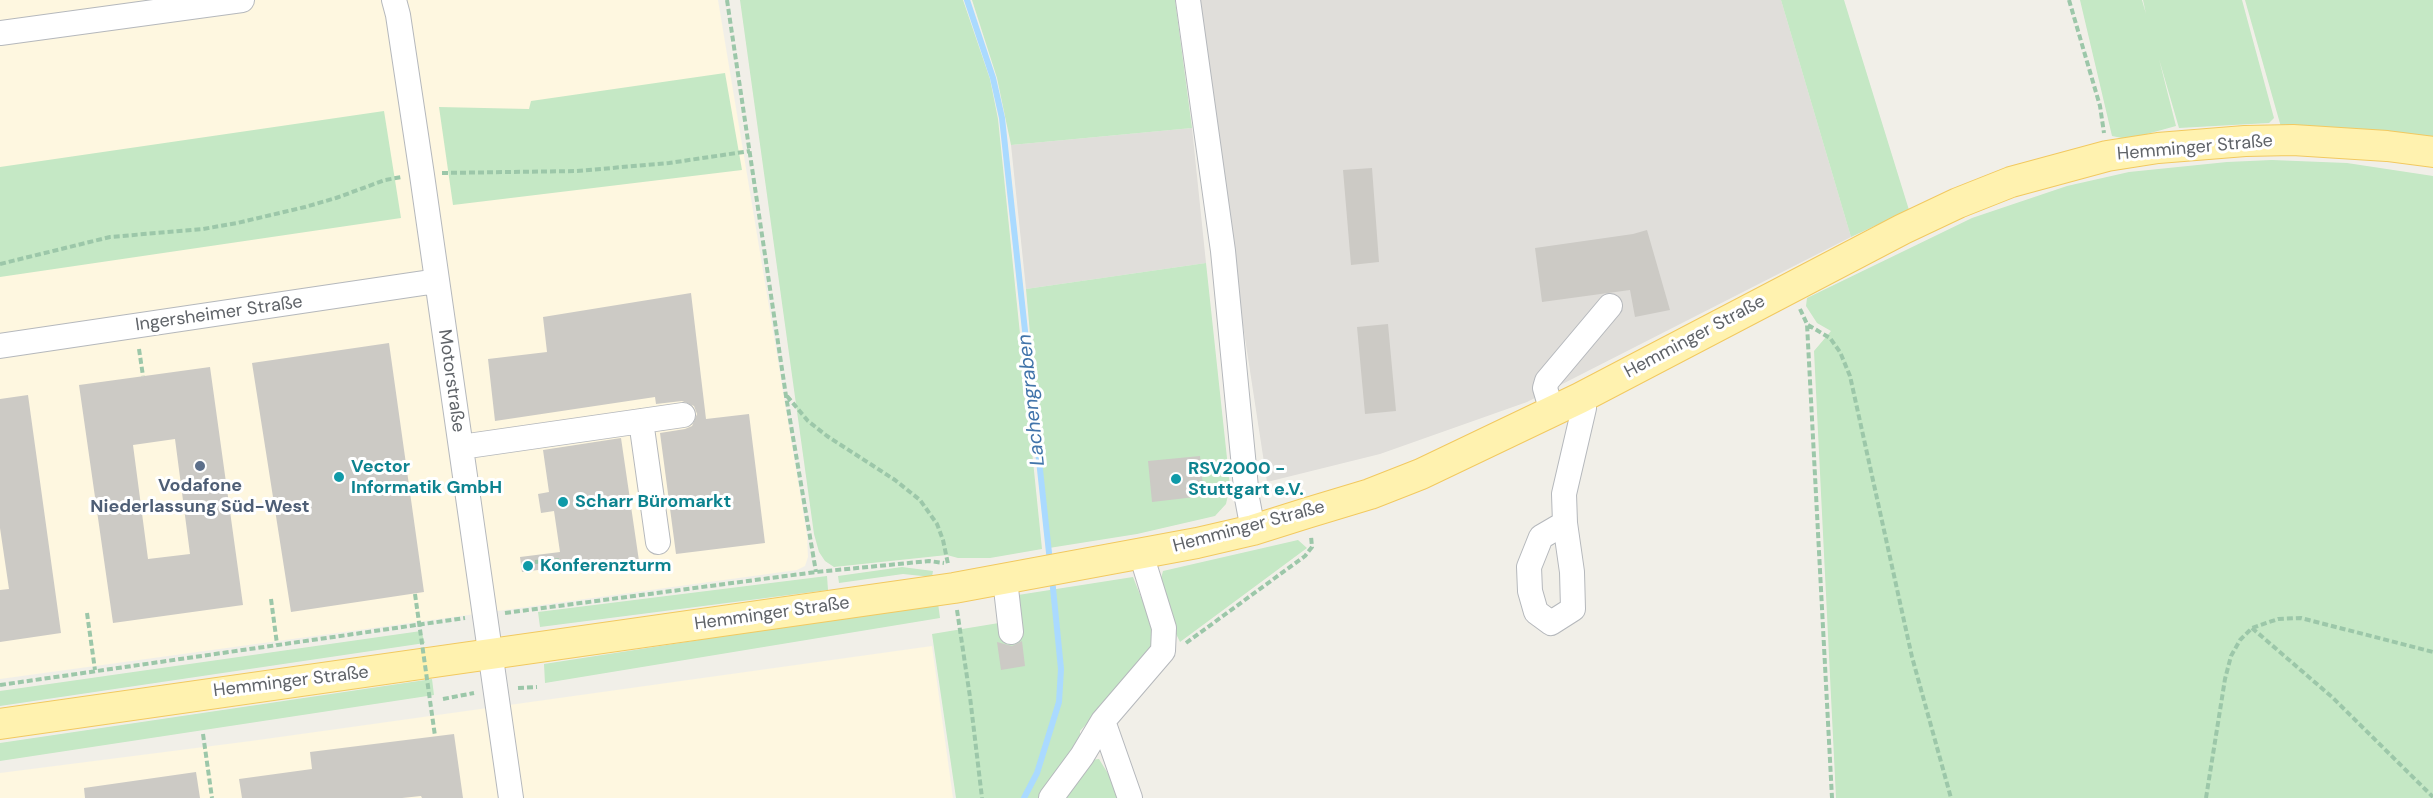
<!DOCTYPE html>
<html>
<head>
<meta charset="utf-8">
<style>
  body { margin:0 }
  canvas { display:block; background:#f1efe8 }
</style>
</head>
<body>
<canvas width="2433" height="798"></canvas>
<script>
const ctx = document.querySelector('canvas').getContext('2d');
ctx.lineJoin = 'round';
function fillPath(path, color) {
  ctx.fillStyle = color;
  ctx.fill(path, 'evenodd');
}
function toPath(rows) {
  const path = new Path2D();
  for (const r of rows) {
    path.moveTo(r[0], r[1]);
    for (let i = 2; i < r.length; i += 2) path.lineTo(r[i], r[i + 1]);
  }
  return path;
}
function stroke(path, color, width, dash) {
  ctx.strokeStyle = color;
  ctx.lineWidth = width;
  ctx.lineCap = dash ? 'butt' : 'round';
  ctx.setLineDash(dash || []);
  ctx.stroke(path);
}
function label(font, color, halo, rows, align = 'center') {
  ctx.font = font + ' "DM Sans",sans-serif';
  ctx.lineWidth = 6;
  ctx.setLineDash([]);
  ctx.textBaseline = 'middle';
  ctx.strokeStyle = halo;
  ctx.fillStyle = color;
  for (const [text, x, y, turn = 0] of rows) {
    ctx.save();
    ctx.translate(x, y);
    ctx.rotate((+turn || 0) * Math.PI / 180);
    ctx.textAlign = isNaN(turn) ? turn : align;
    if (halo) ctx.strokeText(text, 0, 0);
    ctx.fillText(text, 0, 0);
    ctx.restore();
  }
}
const commercial = toPath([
  [0,0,718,0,807,535,808,557,805,566,797,570,0,679],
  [932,646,953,798,0,798,0,773,251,741]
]);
const industrial = toPath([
  [1200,0,1781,0,1851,237,1527,402,1380,454,1267,482,1213,129],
  [1192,128,1206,263,1026,289,1011,145]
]);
const green = toPath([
  [740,0,963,0,990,79,998,119,1042,549,990,558,958,558,947,555,834,567,825,561,819,552,814,534],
  [972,0,1175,0,1192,128,1011,145,997,78],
  [1781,0,1844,0,1909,210,1851,237],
  [2080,0,2142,0,2146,14,2143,0,2242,0,2274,118,2269,123,2179,128,2159,59,2176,126,2136,137,2122,138,2112,136],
  [2245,0,2433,0,2433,140,2281,127],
  [725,73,742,170,453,205,439,107,529,109,531,101],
  [384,111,401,218,0,277,0,167],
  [2272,160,2347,163,2433,176,2433,798,1836,798,1814,351,1831,331,1817,323,1806,306,1807,298,1972,218,2067,186,2129,172,2227,162],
  [1206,263,1230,486,1226,504,1215,516,1137,534,1049,548,1026,289],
  [1298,540,1307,548,1180,642,1164,609,1159,586,1163,571],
  [902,567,933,571,932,577,903,574,839,583,838,576],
  [827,576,828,590,540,627,538,612],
  [1133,577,1155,632,1153,651,1080,731,1080,752,1045,798,956,798,932,634,1011,621,1018,595],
  [938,603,940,618,545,683,544,664],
  [421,631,425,643,0,706,0,691],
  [432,679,434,695,0,761,0,743],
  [1099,759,1123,798,1058,798,1090,760]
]);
const stream = toPath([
  [967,0,993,78,1002,118,1050,562],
  [1024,798,1037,773,1059,702,1061,669,1052,578]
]);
const building = toPath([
  [1372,168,1379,262,1351,265,1343,170],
  [1647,230,1670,310,1635,317,1630,290,1542,302,1535,248,1633,234],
  [691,293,706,419,749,414,765,543,676,554,660,433,685,429,692,426,697,414,694,406,682,401,656,404,655,397,495,421,488,359,547,352,543,317],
  [1388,324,1396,411,1365,414,1357,327],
  [389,343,424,592,291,612,252,363],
  [210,367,243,605,113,623,79,385],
  [175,439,190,554,148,559,133,445],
  [28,395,61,633,0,642,0,590,9,589,0,528,0,399],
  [621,438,639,561,562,572,562,567,522,572,520,557,560,552,554,511,541,513,538,494,549,492,543,450],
  [1200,456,1204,496,1152,502,1148,461],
  [1022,641,1025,666,1001,670,997,642,1012,646],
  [454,734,463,798,422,798,421,796,402,798,242,798,239,779,312,769,310,752],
  [196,772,200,798,85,798,84,788]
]);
const path = toPath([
  [727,0,786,396,816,572],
  [2069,0,2100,106,2104,133],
  [442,173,577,171,669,163,750,151],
  [0,264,110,237,203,229,237,223,305,207,336,198,385,180,402,177],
  [1800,309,1807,324,1832,798],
  [1808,325,1830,338,1840,352,1850,376,1912,657,1951,798],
  [139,349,143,376],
  [787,396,808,421,827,436,895,480,920,500,937,524,943,540,948,564],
  [535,562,561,560],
  [271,599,277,644],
  [957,610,970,697,982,798],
  [87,613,95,670],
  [505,613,816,572,929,561,944,563],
  [2252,628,2332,697,2433,797],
  [1186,643,1305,556,1312,547,1311,536],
  [0,685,465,618],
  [518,688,537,687],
  [443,699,474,693],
  [203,734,212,798],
  [2206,798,2225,679,2231,656,2240,640,2252,628,2278,619,2301,618,2433,652]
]);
const minor = toPath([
  [394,0,398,15,422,175,511,798],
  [1188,0,1223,251,1247,498,1253,530],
  [0,33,242,0],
  [0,346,437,281],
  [1552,412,1545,388,1547,381,1610,306],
  [641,421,658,542],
  [461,447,683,415],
  [1565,523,1541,537,1529,567,1530,591,1536,612,1551,623,1573,609,1572,572,1565,523,1564,494,1584,408,1580,398],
  [1005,580,1011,632],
  [1103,721,1130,798],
  [1051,798,1082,756,1103,721,1163,651,1164,628,1141,554]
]);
const major = toPath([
  [0,724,954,588,1197,543,1253,530,1307,513,1370,494,1421,474,1580,398,1903,229,1958,203,2011,182,2107,156,2158,148,2245,141,2293,140,2387,146,2433,152]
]);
const pathBridge = toPath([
  [415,594,435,736]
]);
const markers = [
  [200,466,6,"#5c6f8a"],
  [339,477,6,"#0f9aa8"],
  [1176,479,6,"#0f9aa8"],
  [563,502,6,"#0f9aa8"],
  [528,566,6,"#0f9aa8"]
];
const streetNames = [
  ["Hemminger Straße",2195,148,-5],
  ["Ingersheimer Straße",219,314,-8],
  ["Hemminger Straße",1695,337,-28],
  ["Motorstraße",451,381,82],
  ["Hemminger Straße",1249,527,-15],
  ["Hemminger Straße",772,614,-8],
  ["Hemminger Straße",291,682,-7]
];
const cultureNames = [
  ["Vector",351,467],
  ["Informatik GmbH",351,488],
  ["RSV2000 -",1188,469],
  ["Stuttgart e.V.",1188,490],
  ["Scharr Büromarkt",575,502],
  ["Konferenzturm",540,566]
];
const serviceNames = [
  ["Vodafone",200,486],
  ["Niederlassung Süd-West",200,507]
];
const waterNames = [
  ["Lachengraben",1032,400,-96]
];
fillPath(commercial, '#fef7e0');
fillPath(industrial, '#e0deda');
fillPath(green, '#c5e8c5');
stroke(stream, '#aadaff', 6);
fillPath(building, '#cccac5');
stroke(minor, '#b5b8bc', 26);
stroke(major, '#f2c960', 32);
stroke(path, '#9cc7a9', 4, [6, 3]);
stroke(minor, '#fff', 24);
stroke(major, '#fff2af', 30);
stroke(pathBridge, '#9cc7a9', 4, [6, 3]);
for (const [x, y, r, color] of markers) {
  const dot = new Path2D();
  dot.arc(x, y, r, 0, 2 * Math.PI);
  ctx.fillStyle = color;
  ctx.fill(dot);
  stroke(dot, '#fff', 2);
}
label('18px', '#5f6368', '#fff', streetNames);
label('bold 18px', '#0d838f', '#fff', cultureNames, 'left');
label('bold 18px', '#4e5e75', '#fff', serviceNames);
label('italic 20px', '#4174aa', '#fff', waterNames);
</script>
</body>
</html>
